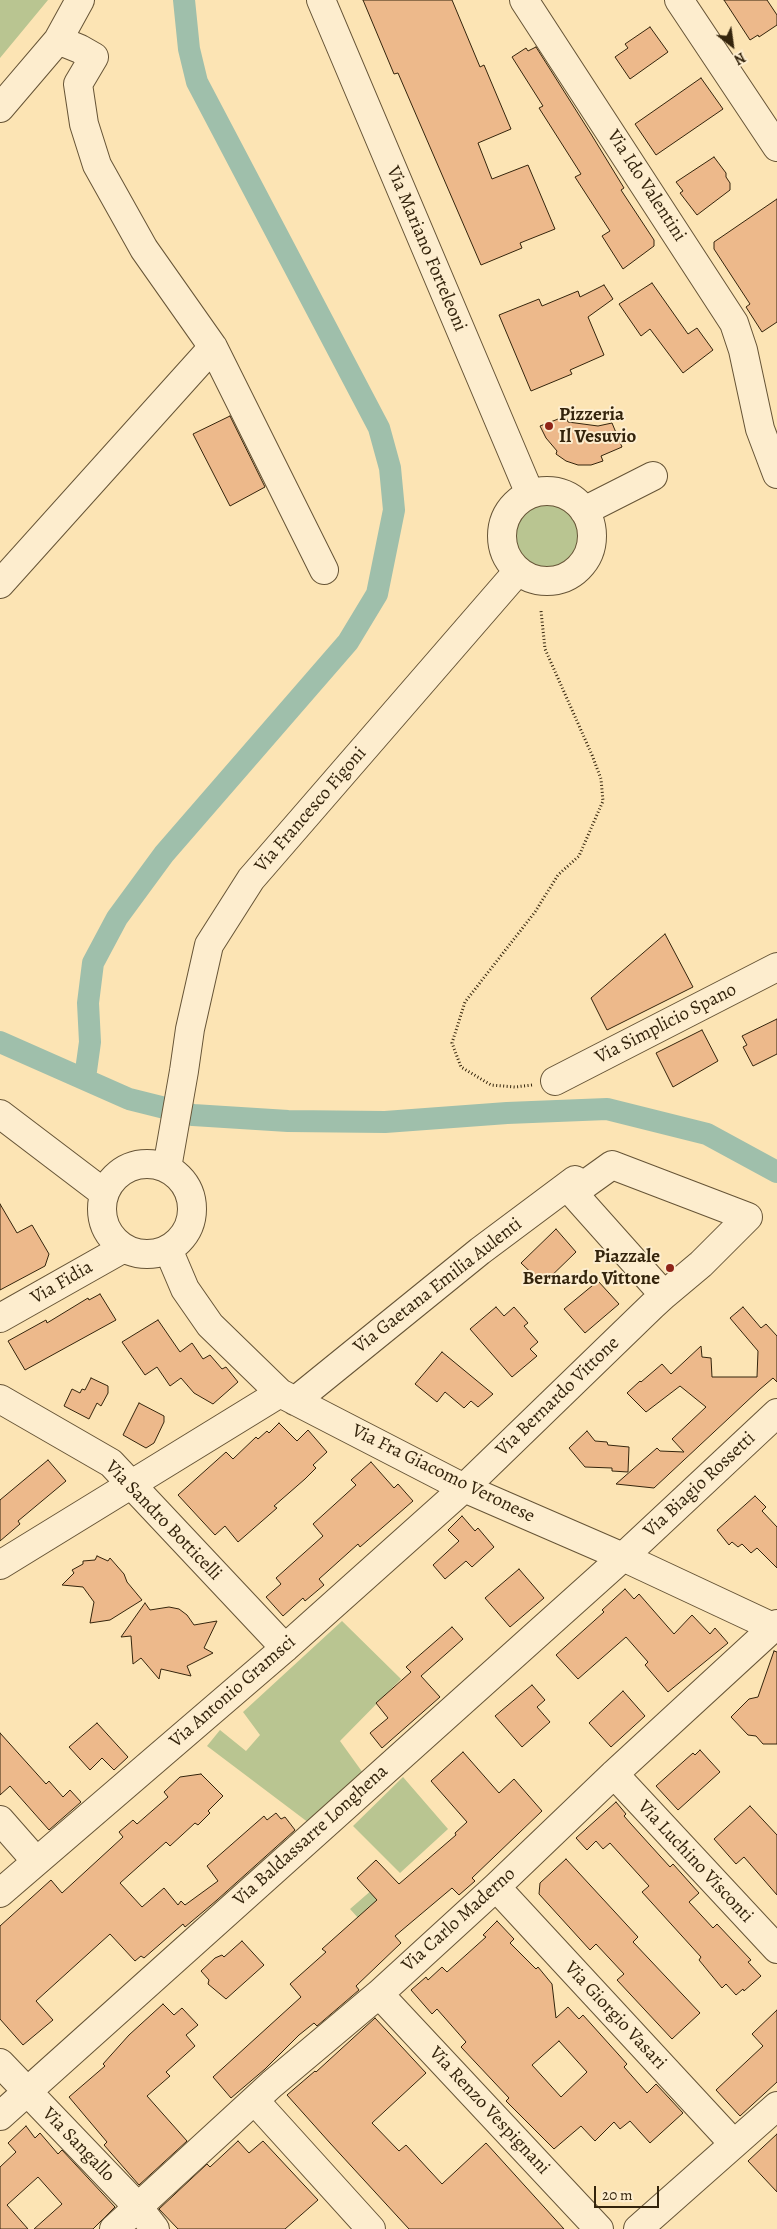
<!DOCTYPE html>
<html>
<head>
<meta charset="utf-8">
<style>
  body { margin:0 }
  #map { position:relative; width:777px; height:2229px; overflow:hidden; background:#fce4b4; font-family:Alegreya,serif }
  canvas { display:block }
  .north { position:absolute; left:707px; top:20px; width:50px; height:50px; -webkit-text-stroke:4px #fdedce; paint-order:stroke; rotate:150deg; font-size:14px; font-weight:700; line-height:20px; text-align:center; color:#34240c }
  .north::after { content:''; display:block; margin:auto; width:18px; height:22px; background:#34240c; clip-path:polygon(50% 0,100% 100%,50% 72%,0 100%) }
  .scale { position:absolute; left:594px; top:2186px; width:65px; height:22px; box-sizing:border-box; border:2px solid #34240c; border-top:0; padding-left:6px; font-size:15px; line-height:18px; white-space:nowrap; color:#34240c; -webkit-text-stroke:4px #fdedce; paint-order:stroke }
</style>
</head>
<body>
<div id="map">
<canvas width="777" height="2229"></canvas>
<div class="north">N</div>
<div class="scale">20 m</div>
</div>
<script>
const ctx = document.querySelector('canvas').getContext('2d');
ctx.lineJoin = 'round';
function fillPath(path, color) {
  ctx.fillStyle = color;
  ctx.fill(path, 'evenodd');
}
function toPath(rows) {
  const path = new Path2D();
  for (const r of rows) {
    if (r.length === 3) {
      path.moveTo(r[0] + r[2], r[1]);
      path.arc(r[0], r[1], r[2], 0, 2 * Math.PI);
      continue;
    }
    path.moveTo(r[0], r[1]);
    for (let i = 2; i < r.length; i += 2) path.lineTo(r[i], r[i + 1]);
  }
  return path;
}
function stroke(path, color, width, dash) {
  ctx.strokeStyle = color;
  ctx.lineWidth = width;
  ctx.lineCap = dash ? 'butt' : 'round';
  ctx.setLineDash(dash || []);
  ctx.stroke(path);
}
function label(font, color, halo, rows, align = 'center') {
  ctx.font = font + ' Alegreya,serif';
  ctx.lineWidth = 4;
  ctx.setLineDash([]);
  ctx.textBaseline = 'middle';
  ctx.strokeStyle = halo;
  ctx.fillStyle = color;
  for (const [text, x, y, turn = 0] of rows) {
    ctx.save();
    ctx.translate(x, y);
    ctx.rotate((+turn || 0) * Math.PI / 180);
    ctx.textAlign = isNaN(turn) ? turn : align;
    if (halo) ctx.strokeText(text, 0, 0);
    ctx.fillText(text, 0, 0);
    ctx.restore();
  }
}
const green = toPath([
  [0,0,48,0,0,58],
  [547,537,34],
  [342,1621,401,1679,340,1741,363,1773,309,1823,207,1746,220,1730,246,1751,260,1735,243,1712],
  [403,1777,448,1829,400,1873,353,1826],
  [373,1889,382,1899,360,1920,350,1909]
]);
const canal = toPath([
  [0,1042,129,1099,193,1115,288,1121,385,1122,507,1113,607,1109,707,1134,777,1172],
  [85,1078,90,1042,88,1003,93,963,117,918,164,854,348,642,377,594,394,510,390,468,379,428,197,82,189,49,184,0]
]);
const building = toPath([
  [363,0,452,0,480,67,484,65,511,129,478,143,492,179,528,165,555,229,520,243,522,248,481,265,398,73,394,74,363,0],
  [724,0,767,0,777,15,777,25,759,37,758,35,750,40,724,0],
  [650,27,668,52,630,79,615,57,628,48,625,44,650,27],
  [536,47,591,134,624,188,621,190,654,240,654,246,623,269,602,236,610,231,575,177,581,174,539,108,543,106,512,57,526,48,528,51,536,47],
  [701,78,723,109,656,155,635,124,701,78],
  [714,157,726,173,726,177,730,183,730,190,697,215,680,193,683,191,676,182,714,157],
  [777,199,777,322,762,332,746,307,750,304,714,249,714,242,777,199],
  [652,283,688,334,697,328,713,350,683,373,650,329,641,336,619,304,652,283],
  [604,285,613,299,588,317,604,355,570,370,572,374,531,391,499,315,539,299,542,306,578,291,580,297,604,285],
  [230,416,265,487,230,506,193,434,230,416],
  [566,416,568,422,598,426,612,423,622,447,601,456,603,461,591,465,578,465,566,461,556,454,557,451,546,438,540,426,566,416],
  [665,934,693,987,607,1030,591,998,665,934],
  [777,1019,777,1054,753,1066,743,1047,747,1045,742,1036,777,1019],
  [702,1030,718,1061,673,1087,656,1053,702,1030],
  [0,1204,17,1233,32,1225,49,1254,45,1266,0,1290,0,1204],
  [556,1229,576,1252,543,1284,521,1263,556,1229],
  [598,1281,619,1304,585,1333,564,1309,598,1281],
  [100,1294,116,1320,25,1370,8,1341,46,1320,47,1323,88,1298,89,1300,100,1294],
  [496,1307,504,1316,514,1307,528,1323,524,1326,538,1342,530,1349,537,1356,512,1377,470,1329,496,1307],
  [743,1307,761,1328,766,1324,777,1336,777,1382,773,1378,759,1390,654,1488,616,1484,657,1448,660,1451,684,1452,672,1439,706,1407,680,1386,646,1412,627,1393,640,1381,641,1382,662,1364,671,1374,701,1346,702,1357,711,1358,712,1377,757,1377,758,1351,730,1318,743,1307],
  [158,1320,180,1352,192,1343,203,1359,210,1355,222,1369,226,1367,238,1382,213,1404,194,1393,181,1378,170,1386,157,1367,145,1375,122,1342,158,1320],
  [442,1352,493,1394,478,1407,471,1401,464,1408,445,1392,437,1402,415,1384,442,1352],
  [91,1378,108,1386,108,1393,101,1406,97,1403,89,1419,64,1406,72,1389,80,1393,82,1389,85,1390,91,1378],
  [139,1403,164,1416,164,1422,154,1443,146,1448,123,1435,139,1403],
  [279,1423,297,1441,308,1430,327,1452,313,1465,316,1468,305,1479,274,1506,277,1508,238,1542,225,1526,215,1535,178,1495,226,1452,233,1459,256,1437,258,1439,267,1431,269,1433,279,1423],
  [587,1431,595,1441,607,1442,608,1445,629,1447,628,1472,612,1471,612,1468,585,1467,569,1448,587,1431],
  [48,1460,66,1481,18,1521,20,1524,0,1541,0,1500,48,1460],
  [371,1462,394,1488,398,1484,413,1501,360,1547,358,1544,319,1579,324,1585,305,1601,303,1598,283,1616,266,1597,281,1584,276,1578,323,1536,313,1524,356,1485,351,1480,371,1462],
  [755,1496,766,1507,762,1511,777,1527,777,1568,757,1548,751,1553,742,1544,738,1547,732,1542,729,1545,717,1530,755,1496],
  [462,1516,475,1531,478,1528,494,1547,472,1567,466,1561,445,1579,433,1565,459,1541,448,1530,462,1516],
  [97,1556,108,1561,110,1558,124,1574,127,1582,142,1600,110,1620,90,1623,94,1602,83,1587,62,1585,74,1573,72,1570,83,1564,83,1561,95,1560,97,1556],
  [519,1569,544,1598,510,1627,485,1598,519,1569],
  [625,1589,634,1599,639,1594,674,1634,692,1615,710,1634,715,1628,728,1643,668,1692,645,1665,648,1662,626,1637,578,1679,556,1655,604,1612,602,1610,625,1589],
  [145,1603,150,1610,169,1607,179,1609,187,1615,194,1625,217,1621,204,1648,213,1653,187,1666,191,1676,161,1669,159,1679,141,1658,133,1664,131,1636,121,1637,145,1603],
  [452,1627,463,1639,421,1676,440,1697,382,1748,370,1733,388,1718,376,1703,411,1672,406,1667,452,1627],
  [774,1651,777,1652,777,1744,763,1744,756,1736,748,1735,731,1717,749,1699,758,1697,774,1651],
  [532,1685,545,1700,537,1707,550,1722,522,1747,495,1716,532,1685],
  [623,1691,645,1716,611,1747,589,1723,623,1691],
  [97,1723,128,1757,114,1770,102,1758,90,1770,69,1747,97,1723],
  [0,1733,46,1784,49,1781,63,1797,70,1790,81,1802,49,1830,10,1786,0,1795,0,1733],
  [700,1750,720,1772,678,1810,656,1786,693,1753,695,1755,700,1750],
  [463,1752,499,1793,514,1779,542,1811,472,1878,475,1881,459,1895,452,1888,395,1936,401,1943,356,1986,359,1990,317,2026,314,2023,299,2035,265,2069,231,2098,213,2077,301,1997,290,1984,326,1952,322,1949,377,1900,357,1878,376,1860,399,1884,456,1835,455,1833,467,1822,431,1781,463,1752],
  [201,1774,223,1796,208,1811,210,1813,198,1825,195,1823,170,1846,166,1842,120,1883,142,1907,164,1888,178,1905,181,1901,185,1905,218,1881,207,1866,264,1816,267,1820,276,1813,281,1819,285,1817,295,1830,217,1900,185,1927,183,1924,144,1958,141,1956,135,1961,110,1934,36,2001,53,2020,23,2045,0,2019,0,1926,51,1880,62,1893,123,1837,119,1832,133,1820,137,1824,168,1797,164,1792,180,1777,201,1774],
  [616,1802,626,1814,624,1816,631,1824,670,1867,673,1864,699,1893,689,1902,713,1928,717,1924,751,1960,748,1962,761,1976,744,1991,743,1989,736,1995,726,1984,722,1988,699,1960,701,1957,642,1892,649,1886,610,1843,603,1849,596,1841,587,1850,576,1838,616,1802],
  [750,1806,777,1835,777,1895,744,1857,736,1864,714,1839,750,1806],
  [566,1859,638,1937,633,1942,700,2013,672,2039,617,1980,624,1974,596,1944,590,1950,539,1894,540,1883,566,1859],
  [497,1921,514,1939,510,1943,536,1969,538,1967,552,1984,556,2018,568,2007,579,2019,583,2015,627,2064,624,2067,647,2093,656,2084,683,2113,650,2143,630,2121,620,2129,614,2122,595,2141,581,2126,554,2149,506,2101,509,2098,461,2047,466,2042,437,2009,432,2014,411,1990,426,1977,428,1980,442,1967,447,1972,486,1937,483,1935,497,1921],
  [559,2041,587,2072,561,2097,532,2065,559,2041],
  [242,1941,264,1965,226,1999,208,1984,209,1980,201,1971,215,1958,222,1955,224,1957,242,1941],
  [163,2004,174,2015,182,2008,198,2025,186,2035,195,2046,166,2072,170,2076,147,2096,187,2141,139,2185,104,2145,107,2142,69,2097,105,2066,103,2064,129,2035,163,2004],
  [777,2010,777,2082,740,2116,716,2090,763,2046,752,2034,777,2010],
  [375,2018,426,2073,372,2123,399,2151,406,2145,442,2184,486,2143,564,2229,409,2229,330,2143,287,2095,315,2071,316,2072,375,2018],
  [26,2126,35,2138,40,2133,58,2154,62,2150,115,2207,93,2229,34,2229,62,2204,38,2177,7,2205,28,2229,0,2229,0,2167,16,2152,8,2143,26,2126],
  [777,2134,777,2192,748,2161,777,2134],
  [238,2141,249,2153,263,2141,318,2200,285,2229,178,2229,159,2209,207,2164,210,2167,238,2141]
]);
const path = toPath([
  [532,1085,515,1087,491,1085,461,1067,452,1043,465,1002,535,912,558,875,579,856,603,801,601,779,592,755,545,649,541,611]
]);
const minor = toPath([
  [321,0,530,494],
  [524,0,734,323,743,350,760,429,777,474],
  [679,0,777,147],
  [58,40,80,49,94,57,78,84,84,124,97,165,144,249,213,347,324,570],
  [0,108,58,40,80,0],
  [547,536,45],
  [584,511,653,476],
  [0,584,213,347],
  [555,1081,777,967],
  [0,1114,104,1193],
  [147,1209,45],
  [167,1168,184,1071,190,1029,209,945,251,879,518,571],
  [168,1249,185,1289,210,1325,280,1393,464,1488,623,1557,777,1629],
  [0,1318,124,1248],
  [0,1399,111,1463,285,1648],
  [295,1401,480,1251,575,1180,579,1189],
  [0,1565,280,1393],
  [614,1774,777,1949],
  [0,1820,36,1861],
  [496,1887,734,2144],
  [0,1893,285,1648,464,1488,652,1306,664,1295,701,1264,748,1217,612,1165,573,1193,664,1295],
  [379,1994,599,2229],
  [0,2063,138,2207,155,2229],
  [255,2101,371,2229],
  [0,2116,623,1557,777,1413],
  [114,2229,272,2084,379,1994,496,1887,614,1774,777,1624],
  [638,2229,777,2106]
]);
const markers = [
  [549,426,5,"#8f2418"],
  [670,1268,5,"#8f2418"]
];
const streetNames = [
  ["Via Ido Valentini",646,186,57],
  ["Via Mariano Forteleoni",426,249,67],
  ["Via Francesco Figoni",311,810,-49],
  ["Via Simplicio Spano",666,1024,-27],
  ["Via Fidia",62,1283,-30],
  ["Via Gaetana Emilia Aulenti",438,1286,-38],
  ["Via Bernardo Vittone",558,1397,-44],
  ["Via Fra Giacomo Veronese",443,1474,26],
  ["Via Biagio Rossetti",700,1485,-43],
  ["Via Sandro Botticelli",163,1521,46],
  ["Via Antonio Gramsci",233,1692,-41],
  ["Via Baldassarre Longhena",311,1836,-42],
  ["Via Luchino Visconti",695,1862,47],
  ["Via Carlo Maderno",459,1920,-42],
  ["Via Giorgio Vasari",615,2016,47],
  ["Via Renzo Vespignani",489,2111,47],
  ["Via Sangallo",78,2145,46]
];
const poiNames = [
  ["Pizzeria",559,415],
  ["Il Vesuvio",559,437],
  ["Piazzale",660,1257,"right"],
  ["Bernardo Vittone",660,1279,"right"]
];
fillPath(green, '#b9c591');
stroke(canal, '#9fbfab', 22);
fillPath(building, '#edb98b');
stroke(building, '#34240c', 1);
stroke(minor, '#665436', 30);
stroke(path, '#34240c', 3, [1, 2.5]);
stroke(minor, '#fdedce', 28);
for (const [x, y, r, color] of markers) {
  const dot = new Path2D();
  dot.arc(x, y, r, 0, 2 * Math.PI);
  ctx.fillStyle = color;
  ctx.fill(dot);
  stroke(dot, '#fdedce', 2);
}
label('19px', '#34240c', '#fdedce', streetNames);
label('bold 19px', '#34240c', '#fdedce', poiNames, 'left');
</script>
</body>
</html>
